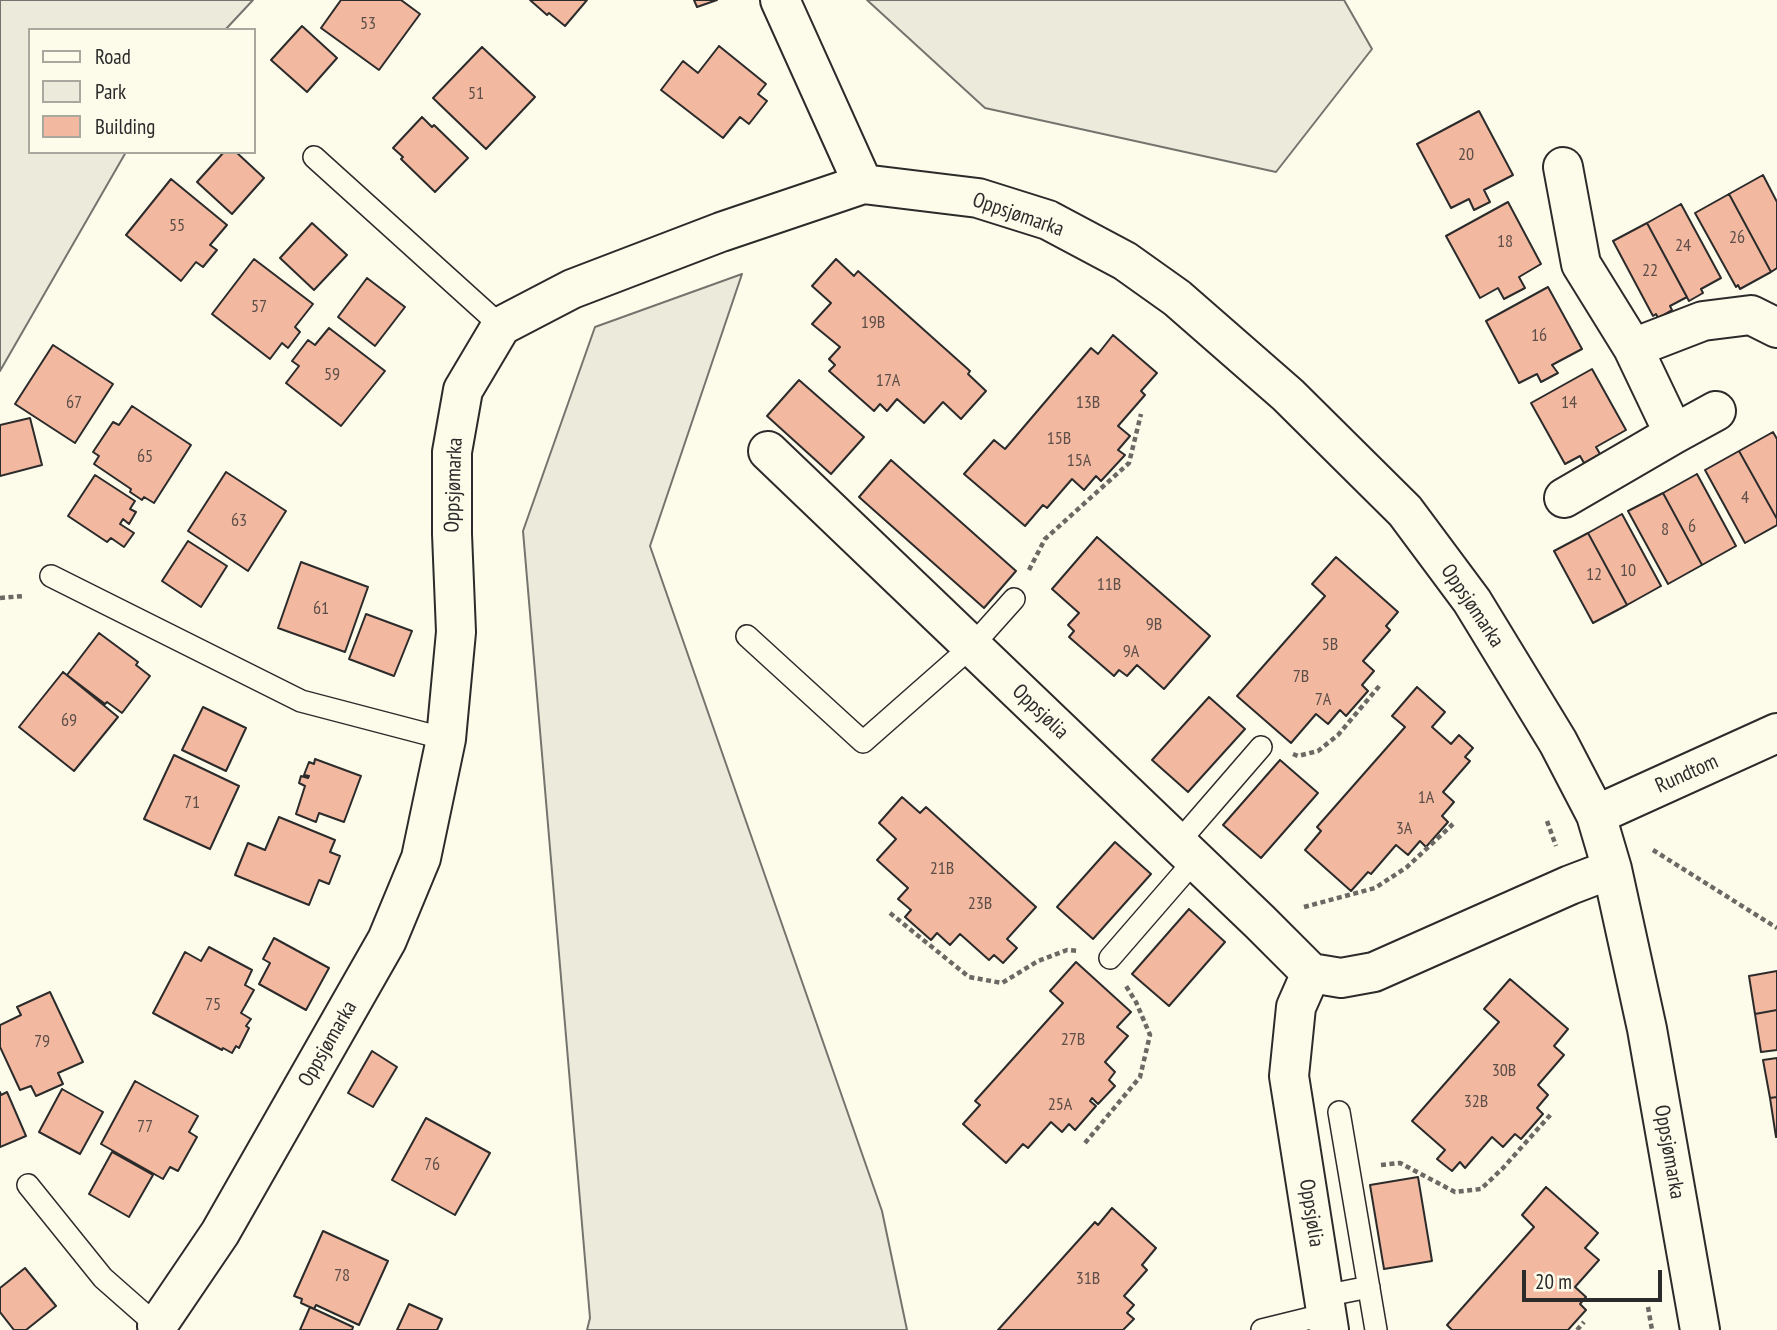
<!DOCTYPE html>
<html>
<head>
<meta charset="utf-8">
<style>
  body { margin:0 }
  #map { position:relative; width:1777px; height:1330px; overflow:hidden; background:#fdfbea; font-family:"PT Sans Narrow",sans-serif }
  canvas { display:block }
  .legend { position:absolute; left:28px; top:28px; width:228px; height:126px; box-sizing:border-box; background:#fdfbea; border:2px solid #a9a89e; margin:0; padding:9px 12px; list-style:none; font-size:21px; color:#2b2b2b }
  .legend li { display:flex; align-items:center; gap:14px; height:35px }
  .legend b { width:35px; border:2px solid #a9a89e }
  .scale { position:absolute; left:1522px; top:1270px; width:140px; height:32px; box-sizing:border-box; border:4px solid #2b2b2b; border-top:0; padding-left:9px; font-size:21px; line-height:24px; white-space:nowrap; color:#2b2b2b; -webkit-text-stroke:5px #fdfbea; paint-order:stroke }
</style>
</head>
<body>
<div id="map">
<canvas width="1777" height="1330"></canvas>
<ul class="legend">
<li><b style="height:9px;background:#fdfbea"></b>Road</li>
<li><b style="height:19px;background:#ecebdb"></b>Park</li>
<li><b style="height:19px;background:#f2b8a0"></b>Building</li>
</ul>
<div class="scale">20 m</div>
</div>
<script>
const ctx = document.querySelector('canvas').getContext('2d');
ctx.lineJoin = 'round';
function fillPath(path, color) {
  ctx.fillStyle = color;
  ctx.fill(path, 'evenodd');
}
function toPath(rows) {
  const path = new Path2D();
  for (const r of rows) {
    path.moveTo(r[0], r[1]);
    for (let i = 2; i < r.length; i += 2) path.lineTo(r[i], r[i + 1]);
  }
  return path;
}
function stroke(path, color, width, dash) {
  ctx.strokeStyle = color;
  ctx.lineWidth = width;
  ctx.lineCap = dash ? 'butt' : 'round';
  ctx.setLineDash(dash || []);
  ctx.stroke(path);
}
function label(font, color, halo, rows, align = 'center') {
  ctx.font = font + ' "PT Sans Narrow",sans-serif';
  ctx.lineWidth = 5;
  ctx.setLineDash([]);
  ctx.textBaseline = 'middle';
  ctx.strokeStyle = halo;
  ctx.fillStyle = color;
  for (const [text, x, y, turn = 0] of rows) {
    ctx.save();
    ctx.translate(x, y);
    ctx.rotate((+turn || 0) * Math.PI / 180);
    ctx.textAlign = isNaN(turn) ? turn : align;
    if (halo) ctx.strokeText(text, 0, 0);
    ctx.fillText(text, 0, 0);
    ctx.restore();
  }
}
const green = toPath([
  [0,0,253,0,225,30,30,30,30,152,126,152,0,371,0,0],
  [867,0,1344,0,1372,49,1276,172,985,108,867,0],
  [742,274,650,546,882,1211,907,1330,587,1330,590,1318,523,531,595,327,742,274]
]);
const building = toPath([
  [341,0,401,0,420,14,379,70,321,28,341,0],
  [530,0,587,0,565,26,549,13,547,15,530,0],
  [694,0,717,0,697,7,694,0],
  [302,26,337,58,307,92,271,60,302,26],
  [719,46,766,84,758,94,767,101,749,124,740,117,723,138,661,90,683,61,698,73,719,46],
  [482,47,535,97,486,149,433,98,482,47],
  [1479,111,1513,175,1484,190,1490,202,1474,210,1469,199,1451,208,1417,144,1479,111],
  [422,117,432,127,434,125,468,158,435,192,401,159,403,157,393,148,422,117],
  [224,152,236,152,264,178,232,214,197,182,224,152],
  [1763,175,1777,202,1777,268,1771,272,1729,194,1763,175],
  [171,179,227,225,210,245,217,250,203,267,196,262,181,281,126,235,171,179],
  [1729,194,1771,272,1740,289,1738,285,1736,287,1695,213,1729,194],
  [1508,202,1541,264,1519,277,1525,288,1504,299,1498,288,1480,298,1446,236,1508,202],
  [1681,204,1721,278,1701,289,1703,293,1689,301,1647,223,1681,204],
  [312,223,347,255,314,290,280,258,312,223],
  [1647,223,1687,297,1670,306,1672,310,1658,318,1656,314,1653,316,1613,241,1647,223],
  [254,259,313,304,295,327,300,332,288,348,282,343,270,359,212,314,254,259],
  [836,259,854,276,858,271,970,371,968,374,986,391,961,419,943,402,924,423,897,399,887,411,880,404,874,411,829,371,835,365,829,359,840,347,812,324,831,303,812,286,836,259],
  [367,278,405,307,375,346,338,317,367,278],
  [1548,287,1582,349,1552,365,1558,373,1541,382,1537,374,1519,383,1486,321,1548,287],
  [329,328,385,371,341,426,286,383,299,366,292,361,308,340,315,345,329,328],
  [1113,335,1157,373,1141,391,1145,395,1118,426,1130,436,1118,450,1125,455,1101,481,1096,476,1084,490,1072,479,1047,508,1043,505,1025,526,964,474,994,440,1005,449,1091,348,1098,354,1113,335],
  [53,345,113,384,75,443,15,404,53,345],
  [1592,369,1626,430,1596,447,1600,454,1584,463,1580,456,1565,464,1531,403,1592,369],
  [799,380,864,437,831,474,767,416,799,380],
  [132,406,191,445,154,503,144,497,142,500,130,492,131,489,94,464,99,456,93,452,113,422,119,425,132,406],
  [30,418,42,465,0,476,0,425,30,418],
  [1773,432,1777,439,1777,519,1739,451,1773,432],
  [1739,451,1777,519,1777,525,1745,543,1705,470,1739,451],
  [891,460,1016,571,984,608,859,497,891,460],
  [226,472,286,511,248,571,188,531,226,472],
  [1697,474,1736,546,1702,565,1663,493,1697,474],
  [95,475,135,501,130,509,136,512,129,524,123,519,120,524,134,533,124,547,111,538,107,542,68,516,95,475],
  [1663,493,1702,565,1668,584,1628,511,1663,493],
  [1622,514,1661,586,1627,605,1588,533,1622,514],
  [1588,533,1627,605,1593,623,1554,551,1588,533],
  [1097,537,1210,636,1164,689,1137,665,1127,676,1119,670,1114,676,1069,637,1074,631,1068,625,1079,613,1052,589,1097,537],
  [188,541,227,566,201,607,162,581,188,541],
  [1336,557,1398,612,1386,626,1390,630,1363,661,1374,671,1362,685,1368,691,1346,716,1340,710,1328,724,1316,714,1291,743,1237,696,1325,596,1312,584,1336,557],
  [301,562,368,587,345,652,278,628,301,562],
  [366,614,412,631,394,676,349,659,366,614],
  [99,633,138,662,136,665,150,676,122,713,107,702,105,704,67,675,99,633],
  [63,672,118,717,74,771,19,727,63,672],
  [1417,687,1445,712,1432,727,1451,744,1459,735,1473,748,1465,757,1470,761,1443,792,1454,802,1442,816,1448,822,1426,847,1420,841,1408,855,1396,845,1371,874,1368,872,1351,891,1305,850,1321,831,1317,827,1405,727,1392,716,1417,687],
  [1209,697,1245,729,1188,792,1152,760,1209,697],
  [203,707,246,728,226,771,182,750,203,707],
  [174,755,239,786,210,849,144,819,174,755],
  [315,759,361,776,344,822,319,813,316,822,296,814,305,786,299,783,301,776,308,778,309,776,304,775,309,762,314,764,315,759],
  [1280,760,1318,793,1261,858,1223,825,1280,760],
  [902,797,920,813,926,807,1036,907,1007,939,1017,948,1003,963,994,955,989,960,960,934,950,945,937,933,931,940,905,917,911,910,898,899,908,888,877,860,896,839,879,823,902,797],
  [279,817,335,840,330,852,340,856,329,884,319,880,309,905,235,875,248,843,265,850,279,817],
  [1115,842,1151,874,1093,939,1057,907,1115,842],
  [1189,909,1225,942,1169,1006,1132,974,1189,909],
  [274,938,329,968,306,1010,259,984,270,963,263,959,274,938],
  [209,947,252,970,245,985,254,990,241,1013,251,1019,246,1026,249,1028,239,1048,236,1046,232,1053,223,1048,222,1050,153,1013,185,952,201,961,209,947],
  [1076,962,1131,1012,1117,1027,1128,1036,1105,1062,1115,1072,1109,1080,1115,1086,1098,1104,1092,1098,1090,1101,1096,1106,1075,1130,1069,1124,1062,1132,1051,1122,1028,1148,1023,1144,1006,1163,963,1124,980,1105,975,1101,1063,1003,1050,991,1076,962],
  [1777,971,1777,1010,1755,1014,1749,976,1777,971],
  [1510,979,1568,1029,1554,1046,1564,1055,1538,1085,1548,1095,1537,1108,1543,1114,1521,1139,1515,1134,1503,1147,1492,1137,1465,1168,1460,1162,1452,1171,1437,1159,1445,1150,1412,1121,1499,1022,1484,1009,1510,979],
  [50,992,83,1062,58,1073,63,1084,36,1096,31,1086,20,1090,0,1047,0,1025,21,1015,17,1007,50,992],
  [1777,1010,1777,1050,1761,1052,1755,1014,1777,1010],
  [372,1051,397,1067,373,1107,348,1093,372,1051],
  [1777,1058,1777,1097,1770,1098,1763,1060,1777,1058],
  [135,1081,198,1116,189,1132,197,1137,178,1171,170,1167,163,1179,101,1144,135,1081],
  [62,1089,103,1112,80,1154,39,1132,62,1089],
  [0,1092,1,1095,7,1092,26,1136,0,1147,0,1092],
  [1777,1097,1777,1137,1776,1137,1770,1098,1777,1097],
  [426,1118,490,1153,455,1215,392,1180,426,1118],
  [112,1152,153,1175,129,1217,89,1194,112,1152],
  [1418,1177,1432,1261,1384,1269,1370,1185,1418,1177],
  [1546,1187,1598,1233,1585,1248,1599,1260,1575,1287,1586,1297,1580,1304,1586,1310,1568,1330,1452,1330,1447,1325,1534,1227,1522,1215,1546,1187],
  [1112,1208,1156,1248,1142,1265,1147,1270,1124,1296,1134,1305,1127,1313,1134,1319,1123,1330,998,1330,1095,1222,1098,1225,1112,1208],
  [323,1231,388,1261,359,1325,316,1305,314,1309,301,1303,302,1299,294,1296,323,1231],
  [25,1268,56,1306,26,1330,14,1330,0,1312,0,1288,25,1268],
  [409,1304,442,1319,437,1330,397,1330,409,1304],
  [310,1307,353,1327,352,1330,300,1330,310,1307]
]);
const path = toPath([
  [1029,570,1045,539,1129,463,1141,414],
  [0,598,24,596],
  [1293,754,1298,756,1318,751,1338,735,1381,684],
  [1547,821,1556,846],
  [1653,850,1777,928],
  [1304,907,1375,888,1407,867,1453,824],
  [890,913,969,977,1002,983,1038,961,1067,950,1079,951],
  [1085,1143,1140,1077,1150,1035,1136,1002,1126,986],
  [1381,1165,1400,1163,1455,1192,1481,1189,1503,1168,1552,1113],
  [1648,1307,1652,1330],
  [1577,1330,1584,1322]
]);
const lane = toPath([
  [314,157,501,326],
  [51,576,301,701,446,739],
  [747,636,863,742,972,646,1014,599],
  [1177,844,1261,747],
  [1110,958,1195,860],
  [1339,1112,1376,1330],
  [28,1185,103,1278,162,1330],
  [1324,1296,1369,1287],
  [1262,1330,1327,1314]
]);
const street = toPath([
  [780,0,863,184],
  [1563,167,1581,264,1633,348,1703,321,1751,315,1777,328],
  [1674,434,1716,411],
  [768,451,1260,922,1311,973,1296,1007,1289,1076,1329,1330],
  [1564,498,1674,434,1633,348],
  [1596,815,1777,733],
  [1311,973,1341,978,1374,972,1570,885,1612,869],
  [157,1326,220,1233,387,940,421,858,446,739,456,632,452,534,452,452,463,390,501,326,572,289,721,232,863,184,978,198,1048,220,1125,261,1177,298,1288,395,1405,511,1472,601,1558,742,1596,815,1612,869,1647,1029,1700,1330]
]);
const numberNames = [
  ["53",368,24],
  ["51",476,94],
  ["20",1466,155],
  ["55",177,226],
  ["26",1737,238],
  ["18",1505,242],
  ["24",1683,246],
  ["22",1650,271],
  ["57",259,307],
  ["19B",873,323],
  ["16",1539,336],
  ["59",332,375],
  ["17A",888,381],
  ["67",74,403],
  ["13B",1088,403],
  ["14",1569,403],
  ["15B",1059,439],
  ["65",145,457],
  ["15A",1079,461],
  ["4",1745,498],
  ["63",239,521],
  ["6",1692,527],
  ["8",1665,530],
  ["10",1628,571],
  ["12",1594,575],
  ["11B",1109,585],
  ["61",321,609],
  ["9B",1154,625],
  ["5B",1330,645],
  ["9A",1131,652],
  ["7B",1301,677],
  ["7A",1323,700],
  ["69",69,721],
  ["1A",1426,798],
  ["71",192,803],
  ["3A",1404,829],
  ["21B",942,869],
  ["23B",980,904],
  ["75",213,1005],
  ["27B",1073,1040],
  ["79",42,1042],
  ["30B",1504,1071],
  ["32B",1476,1102],
  ["25A",1060,1105],
  ["77",145,1127],
  ["76",432,1165],
  ["78",342,1276],
  ["31B",1088,1279]
];
const streetNames = [
  ["Oppsjømarka",1018,215,19],
  ["Oppsjømarka",454,485,-88],
  ["Oppsjømarka",1472,606,56],
  ["Oppsjølia",1040,712,44],
  ["Rundtom",1687,774,-24],
  ["Oppsjømarka",328,1044,-60],
  ["Oppsjømarka",1669,1152,80],
  ["Oppsjølia",1311,1213,81]
];
fillPath(green, '#ecebdb');
stroke(green, '#74746e', 2);
fillPath(building, '#f2b8a0');
stroke(building, '#2b2b2b', 2);
stroke(lane, '#2b2b2b', 24);
stroke(street, '#2b2b2b', 42);
stroke(path, '#6a6964', 4.5, [5, 3.5]);
stroke(lane, '#fdfbea', 21);
stroke(street, '#fdfbea', 38);
label('18px', '#5d4e48', null, numberNames);
label('21px', '#2b2b2b', '#fdfbea', streetNames);
</script>
</body>
</html>
